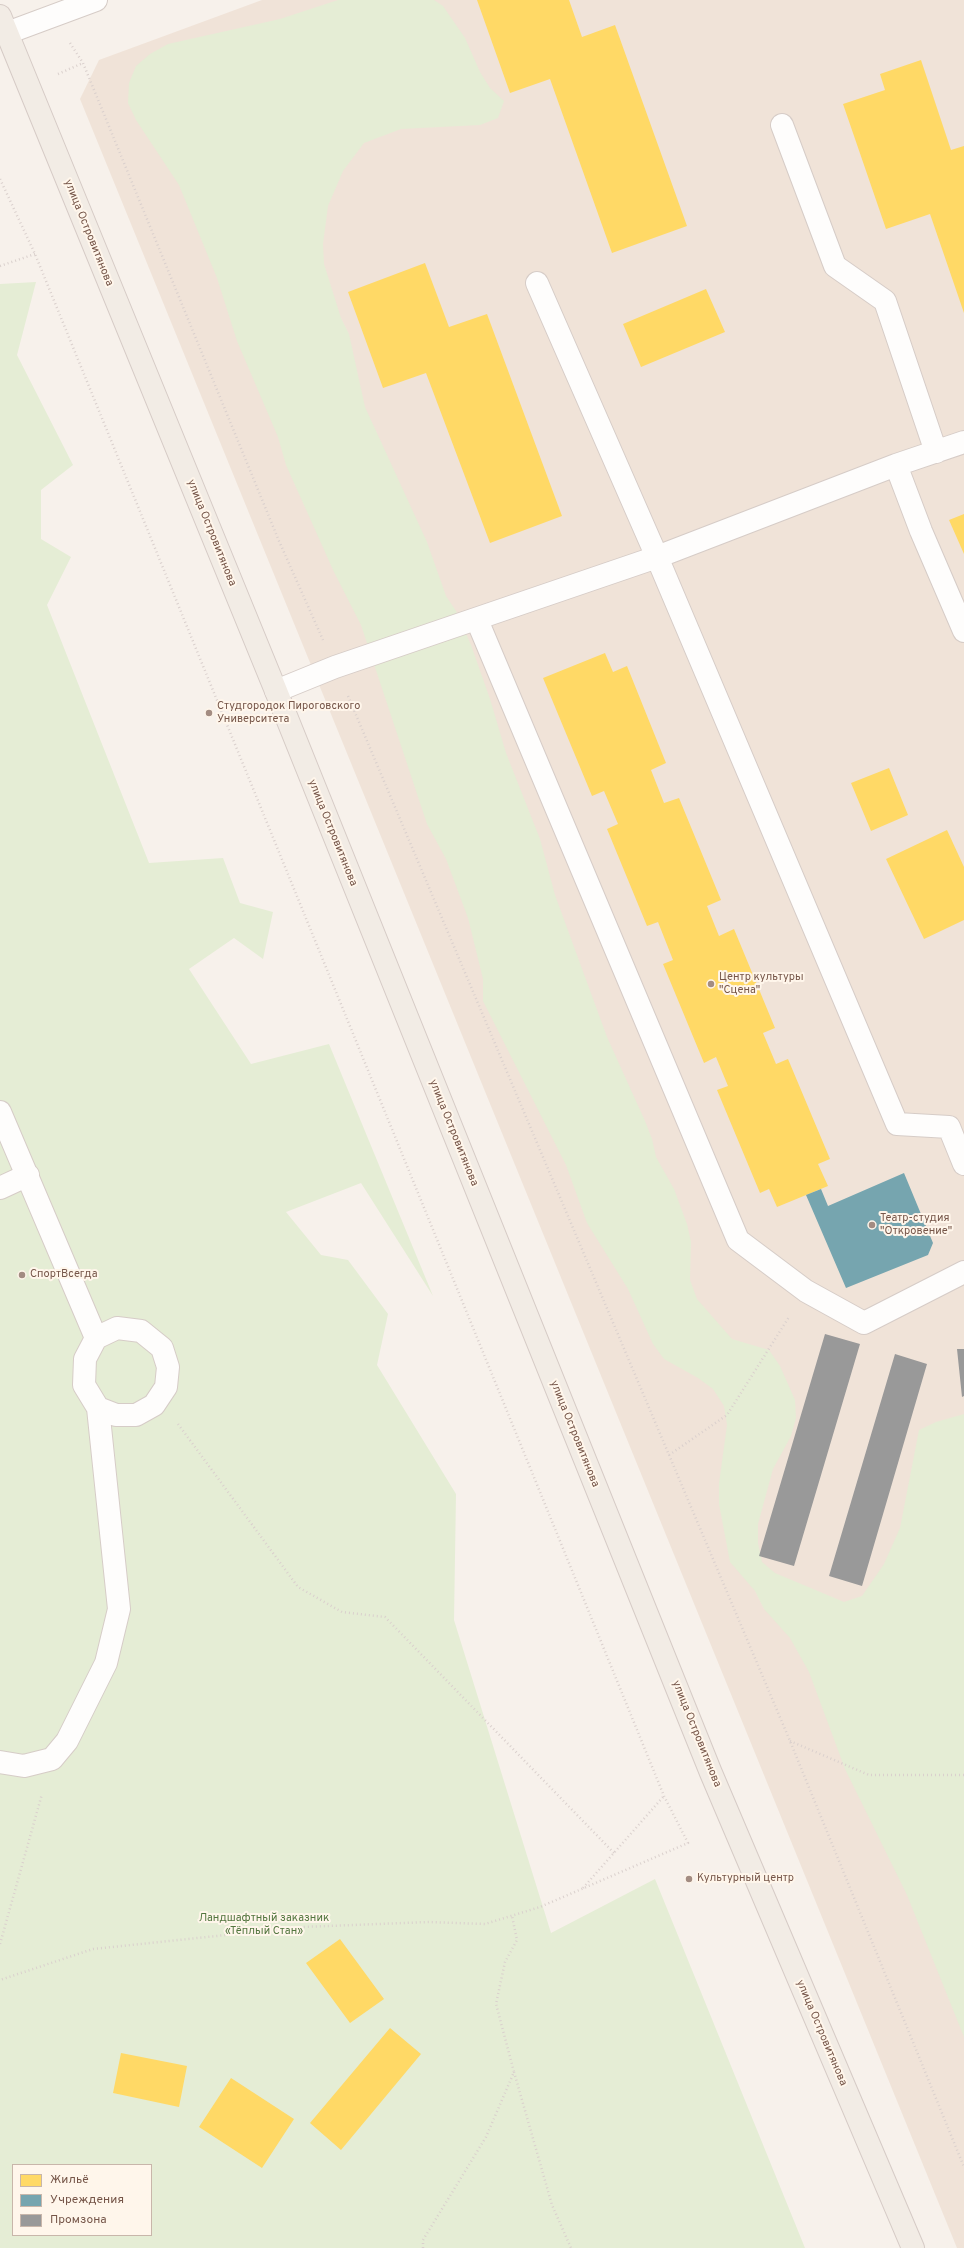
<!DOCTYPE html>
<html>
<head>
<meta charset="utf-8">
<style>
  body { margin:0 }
  #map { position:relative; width:964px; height:2248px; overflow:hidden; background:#f7f1eb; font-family:Overpass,sans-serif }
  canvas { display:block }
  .legend { position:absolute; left:12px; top:2164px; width:140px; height:72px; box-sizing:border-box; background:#fff6eb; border:1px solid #c8b6aa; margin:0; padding:5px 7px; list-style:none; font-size:12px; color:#765649 }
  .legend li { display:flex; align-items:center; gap:8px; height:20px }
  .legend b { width:20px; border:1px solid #c8b6aa }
</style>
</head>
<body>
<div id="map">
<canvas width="964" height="2248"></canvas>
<ul class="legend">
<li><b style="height:11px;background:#ffd966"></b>Жильё</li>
<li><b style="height:11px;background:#76a5af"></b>Учреждения</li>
<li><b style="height:11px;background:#999"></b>Промзона</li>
</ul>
</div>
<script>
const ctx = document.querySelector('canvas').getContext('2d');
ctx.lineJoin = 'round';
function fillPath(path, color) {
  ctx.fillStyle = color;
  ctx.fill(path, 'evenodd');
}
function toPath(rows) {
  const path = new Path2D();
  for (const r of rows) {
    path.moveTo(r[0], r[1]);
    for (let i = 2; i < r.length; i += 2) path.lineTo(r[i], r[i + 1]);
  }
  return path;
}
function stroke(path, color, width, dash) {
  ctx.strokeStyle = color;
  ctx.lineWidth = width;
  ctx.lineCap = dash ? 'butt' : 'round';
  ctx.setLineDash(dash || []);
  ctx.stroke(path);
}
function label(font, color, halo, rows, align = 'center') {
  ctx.font = font + ' Overpass,sans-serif';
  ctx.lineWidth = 4;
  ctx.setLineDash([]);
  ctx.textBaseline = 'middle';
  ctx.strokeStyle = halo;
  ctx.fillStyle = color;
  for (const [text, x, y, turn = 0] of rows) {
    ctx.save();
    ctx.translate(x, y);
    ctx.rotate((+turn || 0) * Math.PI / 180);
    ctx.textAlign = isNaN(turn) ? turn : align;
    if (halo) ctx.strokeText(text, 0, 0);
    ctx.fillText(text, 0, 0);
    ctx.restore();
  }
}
const residential = toPath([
  [262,0,964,0,964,2248,957,2248,80,99,99,60]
]);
const green = toPath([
  [338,0,434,0,443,6,465,38,480,72,490,88,504,101,498,118,480,125,401,129,364,143,343,171,328,206,323,244,324,264,341,318,349,334,365,407,427,542,446,596,456,611,471,645,490,699,506,753,540,839,555,895,607,1037,645,1121,652,1139,656,1157,674,1189,687,1224,691,1242,690,1280,697,1299,732,1339,769,1350,780,1366,795,1400,796,1418,791,1436,773,1469,758,1524,758,1543,762,1562,775,1573,844,1602,862,1596,884,1564,900,1528,919,1430,936,1422,964,1414,964,2037,907,1895,845,1769,809,1672,790,1638,764,1609,755,1591,730,1562,719,1504,719,1483,727,1425,724,1406,713,1389,698,1378,664,1359,653,1344,628,1289,587,1223,566,1165,483,1001,483,979,468,918,446,859,427,824,361,625,334,572,286,465,278,437,237,341,217,278,179,185,136,120,128,103,129,83,136,66,150,54,168,44,280,19],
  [36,282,17,355,73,465,41,490,41,539,71,557,47,605,149,863,223,858,240,903,273,912,263,959,234,938,189,969,251,1064,329,1044,433,1296,361,1183,286,1212,321,1255,348,1260,388,1314,377,1365,456,1494,454,1620,551,1933,655,1879,805,2248,0,2248,0,284],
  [13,2165,151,2165,151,2235,13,2235]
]);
const homes = toPath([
  [477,0,569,0,582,37,615,25,687,226,612,253,550,79,510,93],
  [921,60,951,150,964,146,964,313,930,214,886,229,843,104,885,90,880,74],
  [425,263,449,327,487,314,562,516,490,543,426,373,383,388,348,292],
  [706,289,725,332,641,367,623,324],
  [964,514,964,554,949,520],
  [605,653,613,672,627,666,666,763,651,770,664,803,679,798,721,900,707,906,719,936,734,929,775,1028,763,1033,776,1064,788,1059,830,1159,818,1164,828,1186,777,1207,769,1189,760,1193,717,1090,728,1086,716,1057,704,1063,663,964,673,960,658,922,647,926,607,829,618,824,604,791,592,796,543,678],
  [889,768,908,815,871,831,851,783],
  [947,830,964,867,964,920,924,939,886,859],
  [340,1939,384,1999,350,2023,306,1963],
  [390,2028,421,2054,341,2150,310,2123],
  [121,2053,187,2066,179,2107,113,2093],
  [231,2078,294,2119,262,2168,199,2127]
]);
const public = toPath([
  [904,1173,933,1243,928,1255,846,1288,806,1195,821,1189,828,1206]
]);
const industry = toPath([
  [825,1334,860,1344,794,1566,759,1556],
  [957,1349,964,1349,964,1396,962,1397],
  [895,1354,927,1364,862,1586,829,1576]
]);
const path = toPath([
  [70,43,83,63,279,541,323,640],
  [58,74,83,63],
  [0,179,35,254,664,1796,688,1843,540,1907,485,1924,429,1922,302,1927,93,1949,0,1980],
  [0,266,35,254],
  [348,696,790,1741,964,2167],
  [178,1424,298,1587,342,1612,385,1617,614,1853],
  [669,1455,727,1415,789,1317],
  [790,1741,869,1775,964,1775],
  [583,1888,664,1796],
  [0,1944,42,1794],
  [514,2072,552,2205,571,2248],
  [423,2248,423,2240,486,2137,514,2072,496,2004,505,1962,517,1940,512,1916]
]);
const minor = toPath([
  [0,32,7,33,96,0],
  [782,125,835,266,885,301,936,452],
  [537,283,657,557,897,1124,949,1127,964,1164],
  [896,465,921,531,964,631],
  [477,620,738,1240,806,1291,864,1323,964,1272],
  [276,691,335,667,657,557,896,465,964,442],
  [0,1112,96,1338,85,1359,84,1385,98,1408,119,1609,106,1663,67,1741,52,1759,24,1766,0,1762],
  [0,1188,28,1175],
  [96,1338,117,1328,141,1331,162,1348,168,1367,166,1387,154,1405,136,1415,116,1415,98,1408]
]);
const major = toPath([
  [0,16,276,691,711,1773,913,2248]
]);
const markers = [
  [209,713,4,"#a38c82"],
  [711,984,4,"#a38c82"],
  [872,1225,4,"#a38c82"],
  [22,1275,4,"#a38c82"],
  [689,1879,4,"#a38c82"]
];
const streetNames = [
  ["улица Островитянова",88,233,68],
  ["улица Островитянова",211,533,68],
  ["улица Островитянова",332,833,68],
  ["улица Островитянова",453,1133,68],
  ["улица Островитянова",574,1434,68],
  ["улица Островитянова",696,1734,68],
  ["улица Островитянова",821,2033,67]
];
const poiNames = [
  ["Студгородок Пироговского",217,707],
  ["Университета",217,720],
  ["Центр культуры",719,978],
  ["\"Сцена\"",719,991],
  ["Театр-студия",880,1219],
  ["\"Откровение\"",880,1232],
  ["СпортВсегда",30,1275],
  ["Культурный центр",697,1879]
];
const parkNames = [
  ["Ландшафтный заказник",264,1919],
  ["«Тёплый Стан»",264,1932]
];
fillPath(residential, '#f0e3d8');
fillPath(green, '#e5edd5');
fillPath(homes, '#ffd966');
fillPath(public, '#76a5af');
fillPath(industry, '#999');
stroke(minor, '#d6ccc7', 24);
stroke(major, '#d6cbc6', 24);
stroke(path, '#dad0cd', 2.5, [1, 3]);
stroke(minor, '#fefdfc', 22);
stroke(major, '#f2ece5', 22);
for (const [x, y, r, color] of markers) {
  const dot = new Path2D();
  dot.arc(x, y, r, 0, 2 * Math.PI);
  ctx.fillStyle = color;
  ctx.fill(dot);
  stroke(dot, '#fff6eb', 1.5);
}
label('11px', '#765649', '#fff6eb', streetNames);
label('11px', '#765649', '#fff6eb', poiNames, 'left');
label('11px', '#53763f', '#fff6eb', parkNames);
</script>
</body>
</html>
